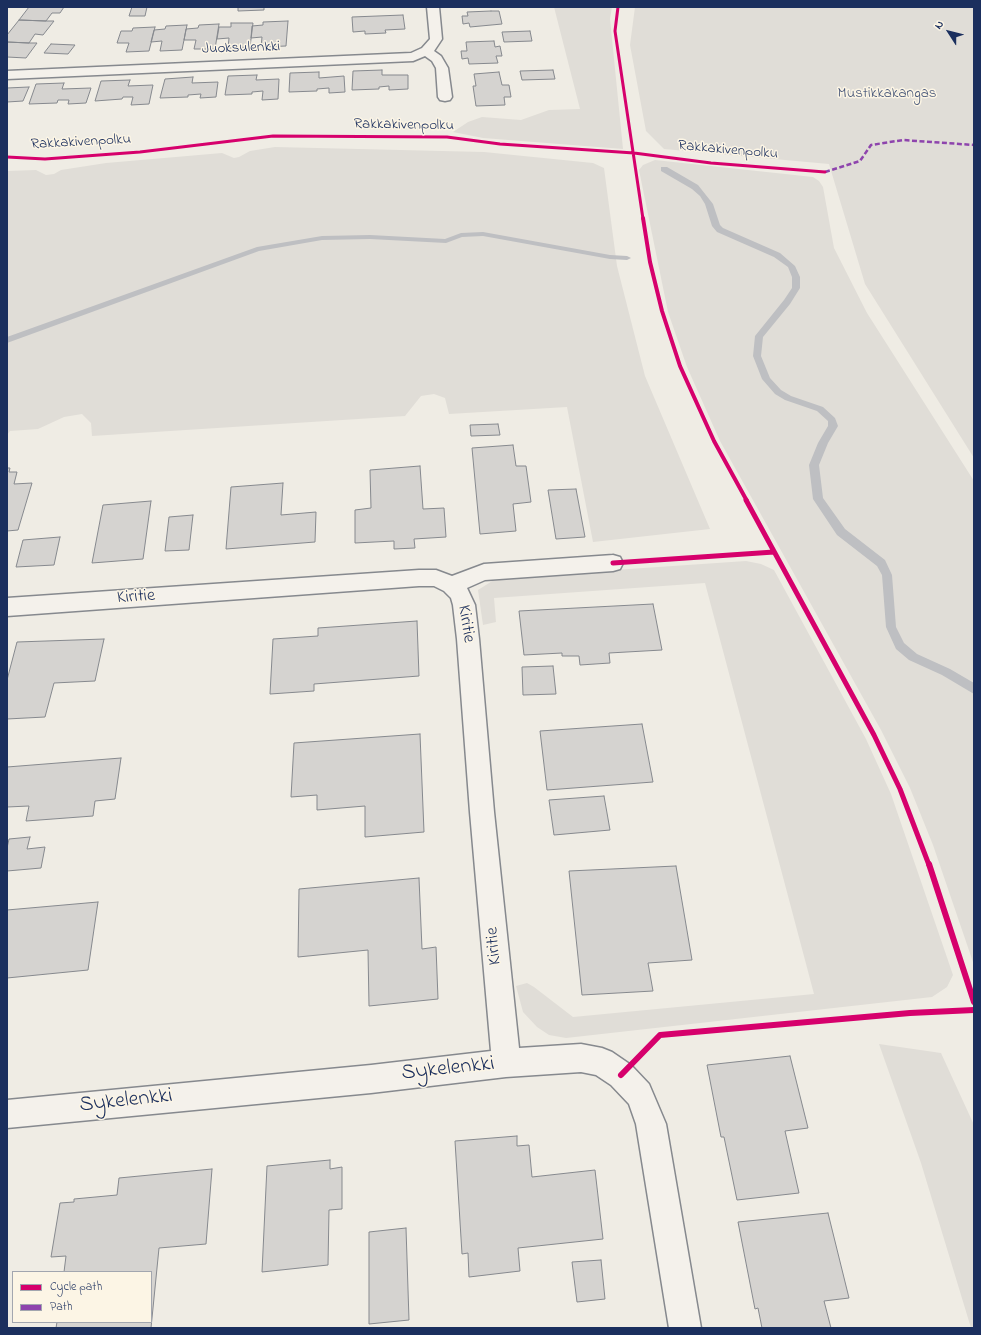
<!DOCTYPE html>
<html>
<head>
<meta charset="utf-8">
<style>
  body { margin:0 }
  #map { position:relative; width:981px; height:1335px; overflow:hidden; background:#efece4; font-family:"Indie Flower",sans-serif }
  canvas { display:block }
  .frame { position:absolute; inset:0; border:8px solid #1b2f5e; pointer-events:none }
  .legend { position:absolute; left:12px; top:1271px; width:140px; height:52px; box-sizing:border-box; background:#fcf5e5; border:1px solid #a2a6af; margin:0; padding:5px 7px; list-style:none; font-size:12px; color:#1b2f5e }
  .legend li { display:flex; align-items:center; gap:8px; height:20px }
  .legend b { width:20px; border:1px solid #a2a6af }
  .north { position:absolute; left:929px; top:12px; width:40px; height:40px; -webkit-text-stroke:3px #fcf5e5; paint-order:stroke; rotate:306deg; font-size:11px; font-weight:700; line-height:16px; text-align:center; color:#1b2f5e }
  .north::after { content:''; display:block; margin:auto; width:14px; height:18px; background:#1b2f5e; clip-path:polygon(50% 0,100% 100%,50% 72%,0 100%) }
</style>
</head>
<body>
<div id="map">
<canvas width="981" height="1335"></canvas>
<div class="frame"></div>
<ul class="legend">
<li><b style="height:5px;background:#d6006c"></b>Cycle path</li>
<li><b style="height:5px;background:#8e44ad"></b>Path</li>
</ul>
<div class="north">N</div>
</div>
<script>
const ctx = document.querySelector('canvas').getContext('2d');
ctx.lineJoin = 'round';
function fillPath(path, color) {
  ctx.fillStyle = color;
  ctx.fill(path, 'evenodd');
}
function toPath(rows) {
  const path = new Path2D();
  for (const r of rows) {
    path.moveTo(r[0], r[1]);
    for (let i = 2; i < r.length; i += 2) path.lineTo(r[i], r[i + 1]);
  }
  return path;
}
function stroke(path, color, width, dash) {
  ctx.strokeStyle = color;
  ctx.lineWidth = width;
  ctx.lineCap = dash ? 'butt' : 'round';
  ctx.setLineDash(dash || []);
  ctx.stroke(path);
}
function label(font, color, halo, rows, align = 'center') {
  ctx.font = font + ' "Indie Flower",sans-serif';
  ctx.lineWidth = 3;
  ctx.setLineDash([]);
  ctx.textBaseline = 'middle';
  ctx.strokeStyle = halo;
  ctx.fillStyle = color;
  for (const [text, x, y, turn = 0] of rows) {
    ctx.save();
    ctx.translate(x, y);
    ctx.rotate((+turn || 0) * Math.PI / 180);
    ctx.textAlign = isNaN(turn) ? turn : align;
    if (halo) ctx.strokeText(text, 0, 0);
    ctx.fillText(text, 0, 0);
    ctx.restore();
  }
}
const green = toPath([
  [554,7,612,7,610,19,623,149,483,138,453,132,468,122,482,117,521,120,549,110,580,109],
  [635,7,974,7,974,458,865,284,829,164,664,149,646,131,630,45],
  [275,147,484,152,593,163,604,168,617,266,645,376,710,529,593,542,567,407,449,414,445,398,434,394,421,396,405,416,92,436,91,423,82,414,64,417,38,429,10,431,7,435,7,171,36,170,46,175,54,174,61,170,106,163,222,153,234,158,239,157,250,151],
  [655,160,813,177,819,181,823,187,834,248,867,313,974,481,974,965,933,845,910,788,881,730,720,441,687,367,668,312,639,170,643,165],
  [746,561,761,564,774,570,866,739,891,794,953,975,947,987,932,997,566,1038,549,1035,537,1027,523,1012,516,986,527,983,534,987,573,1017,814,994,705,583,494,598,496,622,483,625,478,590,497,578],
  [879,1044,941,1053,974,1125,974,1328,971,1328,921,1163]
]);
const stream = toPath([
  [661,167,667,167,698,185,713,204,720,225,723,228,780,253,795,266,800,277,800,288,790,304,763,337,761,356,770,378,781,390,791,396,823,407,835,418,838,426,828,443,819,465,823,498,845,529,885,560,892,575,896,627,904,643,917,654,950,669,974,683,974,694,942,675,909,660,896,649,886,627,882,575,877,566,837,535,813,499,809,465,818,443,828,426,828,421,817,411,785,400,775,394,762,379,753,356,755,336,784,300,792,288,792,277,788,267,774,257,717,232,712,226,705,204,700,196,692,189,661,171,661,167],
  [483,232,610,255,627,256,631,258,627,260,610,259,483,236,462,237,446,243,370,239,322,240,259,251,7,343,7,337,257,247,322,236,370,235,445,239,461,233,483,232]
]);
const building = toPath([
  [29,7,64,7,60,13,52,13,46,21,19,20,29,7],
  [132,7,147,7,145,16,129,16,132,7],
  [238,7,264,7,264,10,238,11,238,7],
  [491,11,499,11,502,24,470,27,469,23,463,24,462,16,468,16,467,12,491,11],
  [403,15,405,29,385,30,386,33,365,34,365,31,353,32,352,17,403,15],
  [19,20,46,21,54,21,43,35,35,34,29,43,7,42,7,35,19,20],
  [288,21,286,46,261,47,262,37,251,38,252,26,263,25,263,22,288,21],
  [231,23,253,23,250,47,228,48,229,38,217,39,219,27,231,27,231,23],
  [219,24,215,49,194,49,196,40,184,40,186,29,198,28,199,25,219,24],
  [187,25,182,50,160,51,162,41,151,42,154,30,165,29,166,26,187,25],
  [155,27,149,51,126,52,129,43,117,43,121,31,132,31,133,28,155,27],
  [530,31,532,41,504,42,502,32,530,31],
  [494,41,495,47,500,46,502,56,496,56,498,63,469,64,468,58,462,59,461,51,467,51,466,42,494,41],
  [7,42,29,43,37,43,26,58,7,57,7,42],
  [51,44,75,45,68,54,44,53,51,44],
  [382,70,382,75,408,75,408,89,389,90,389,86,379,87,379,89,352,90,353,71,382,70],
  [553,70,555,79,522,80,520,71,553,70],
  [319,72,319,78,344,76,345,92,329,93,329,88,317,89,317,91,289,92,290,73,319,72],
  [499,72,502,85,509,85,511,97,504,97,505,105,476,106,473,86,476,86,474,74,499,72],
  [257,75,256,80,279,79,278,99,262,100,263,91,252,92,252,94,225,95,228,76,257,75],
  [193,77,192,83,218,82,216,97,200,98,201,94,188,95,188,97,160,98,165,79,193,77],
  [130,80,128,86,153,85,149,104,131,105,133,97,123,97,122,99,95,101,101,81,130,80],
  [64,83,62,89,91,88,86,103,68,104,69,100,58,100,57,103,29,104,36,84,64,83],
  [29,87,23,101,7,102,7,88,29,87],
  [498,424,500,435,471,436,470,425,498,424],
  [513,445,516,466,526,466,531,502,513,504,516,531,480,534,472,448,513,445],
  [420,466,423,509,444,508,446,537,414,539,415,548,394,549,394,541,355,543,355,510,371,508,370,470,420,466],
  [7,468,10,468,9,472,17,472,14,484,32,483,18,530,7,531,7,468],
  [283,483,281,515,316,512,315,542,226,549,231,487,283,483],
  [576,489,585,537,556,539,548,490,576,489],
  [151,501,143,559,92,563,103,505,151,501],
  [193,515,189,550,165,551,169,517,193,515],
  [60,537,54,565,16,567,23,540,60,537],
  [653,604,662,650,609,653,610,663,580,665,579,656,562,656,562,653,524,655,519,611,653,604],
  [417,621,419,676,314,684,314,691,270,694,273,639,318,636,318,628,417,621],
  [104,639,95,681,54,683,45,717,7,719,7,680,17,642,104,639],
  [553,666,556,694,523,695,522,667,553,666],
  [642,724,653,782,547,790,540,731,642,724],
  [420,734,424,832,365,837,365,806,317,810,317,795,291,797,294,743,420,734],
  [121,758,115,799,95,801,93,816,26,821,29,806,7,807,7,767,121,758],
  [604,796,610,830,554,835,549,800,604,796],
  [30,837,27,849,45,847,41,868,7,871,7,848,9,839,30,837],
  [676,866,692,960,648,963,653,991,582,995,569,871,676,866],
  [419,878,422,949,436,947,438,999,369,1006,368,950,298,957,299,889,419,878],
  [98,902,88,970,7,978,7,910,98,902],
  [790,1056,808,1128,785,1131,799,1193,737,1200,724,1137,721,1137,707,1065,790,1056],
  [517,1136,517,1146,529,1145,532,1177,595,1170,603,1239,518,1248,520,1271,469,1277,468,1253,462,1254,455,1141,517,1136],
  [330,1160,330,1169,342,1167,342,1209,329,1210,328,1265,262,1272,267,1166,330,1160],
  [212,1169,206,1244,159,1248,151,1328,56,1328,57,1322,151,1322,151,1272,64,1272,66,1256,51,1257,60,1203,74,1202,74,1199,117,1195,119,1178,212,1169],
  [828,1213,849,1298,824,1301,831,1328,762,1328,758,1308,755,1309,738,1222,828,1213],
  [406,1228,409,1320,369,1324,369,1232,406,1228],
  [601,1260,605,1299,577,1302,572,1262,601,1260]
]);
const minor = toPath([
  [427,7,439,7,442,39,434,51,441,56,448,68,452,97,450,100,445,101,440,100,438,97,436,68,432,61,425,56,413,61,7,79,7,71,411,53,422,48,430,39,427,7],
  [613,555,620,557,623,563,620,569,613,571,485,580,467,588,475,605,479,639,494,812,519,1048,581,1044,602,1048,612,1052,631,1065,649,1084,666,1124,701,1328,669,1328,636,1124,629,1104,611,1085,596,1075,581,1072,506,1077,371,1093,7,1128,7,1100,371,1065,491,1051,470,812,457,639,453,605,451,598,444,591,434,586,419,586,7,616,7,598,419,570,436,570,452,576,484,564,613,555]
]);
const quiet = toPath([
  [825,172,860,161,871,145,903,140,974,145]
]);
const cyclewayFar3 = toPath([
  [618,7,615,31,643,219],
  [7,157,45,159,140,152,273,136,447,137,500,144,634,153,711,163,825,172]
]);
const cyclewayFar2 = toPath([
  [643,218,650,262,662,311,680,366,714,441,747,501]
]);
const cyclewayFar1 = toPath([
  [746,500,874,735,900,789,929,865],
  [613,563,774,552]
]);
const cycleway = toPath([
  [929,864,974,1002],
  [621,1075,660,1035,910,1013,974,1010]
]);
const farStreetnames = [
  ["Juoksulenkki",241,49,-2],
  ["Rakkakivenpolku",404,126,1],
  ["Rakkakivenpolku",81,143,-3],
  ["Rakkakivenpolku",728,151,5]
];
const farParknames = [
  ["Mustikkakangas",887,95]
];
const streetNames = [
  ["Kiritie",136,598,-4],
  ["Kiritie",465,624,81],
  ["Kiritie",495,946,-95]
];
const nearStreetnames = [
  ["Sykelenkki",448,1070,-6],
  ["Sykelenkki",126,1102,-6]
];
fillPath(green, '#e0ddd7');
fillPath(stream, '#bebfc2');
fillPath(building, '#d5d3d0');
stroke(building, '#86898e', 1);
stroke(minor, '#86898e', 3);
fillPath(minor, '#f4f1eb');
stroke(quiet, '#8e44ad', 2.5, [5, 2.5]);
stroke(cyclewayFar3, '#d6006c', 3);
stroke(cyclewayFar2, '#d6006c', 4);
stroke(cyclewayFar1, '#d6006c', 5);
stroke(cycleway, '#d6006c', 6);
label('15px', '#1b2f5e', '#fcf5e5', farStreetnames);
label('15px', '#49587a', '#fcf5e5', farParknames);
label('18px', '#1b2f5e', '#fcf5e5', streetNames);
label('22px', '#1b2f5e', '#fcf5e5', nearStreetnames);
</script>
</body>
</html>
